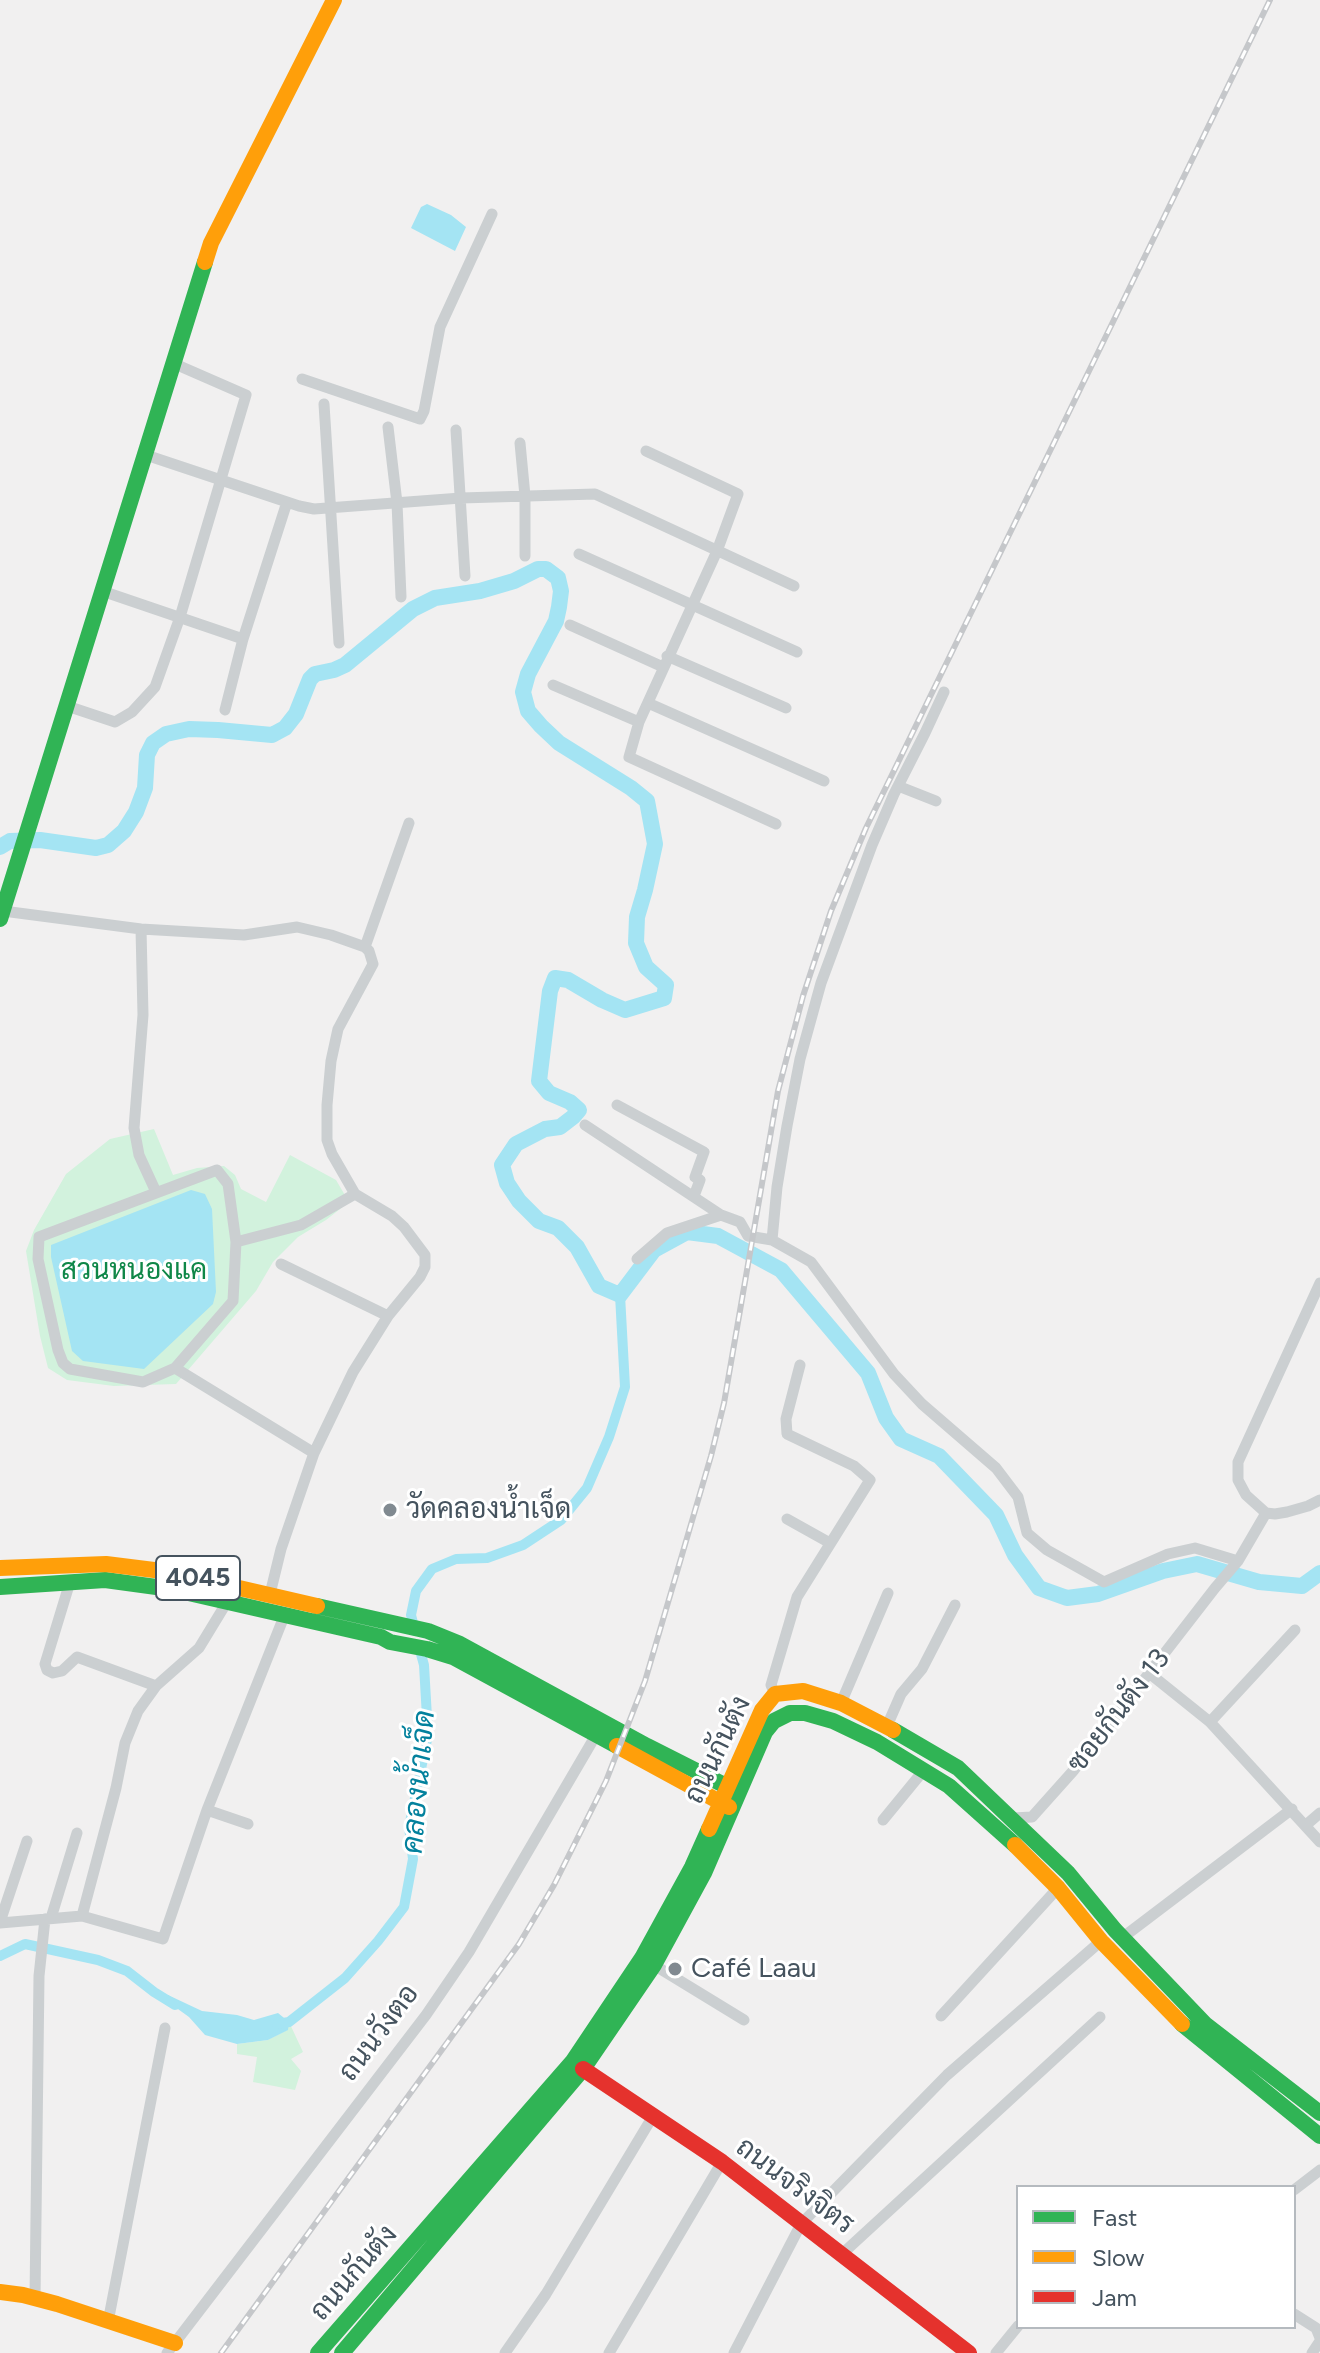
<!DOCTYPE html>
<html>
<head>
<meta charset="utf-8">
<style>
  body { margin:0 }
  #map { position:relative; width:1320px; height:2353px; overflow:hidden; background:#f1f0f0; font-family:Figtree,sans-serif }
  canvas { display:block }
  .legend { position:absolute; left:1016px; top:2185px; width:280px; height:144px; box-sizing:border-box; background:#fff; border:2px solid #b5babf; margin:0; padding:10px 14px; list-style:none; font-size:24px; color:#45535e }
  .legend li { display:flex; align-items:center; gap:16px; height:40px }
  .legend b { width:40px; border:2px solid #b5babf }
</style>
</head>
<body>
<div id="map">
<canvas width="1320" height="2353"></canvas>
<ul class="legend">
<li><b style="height:10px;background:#30b455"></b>Fast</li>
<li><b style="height:10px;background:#ff9f0a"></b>Slow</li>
<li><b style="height:10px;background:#e5322d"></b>Jam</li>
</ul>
</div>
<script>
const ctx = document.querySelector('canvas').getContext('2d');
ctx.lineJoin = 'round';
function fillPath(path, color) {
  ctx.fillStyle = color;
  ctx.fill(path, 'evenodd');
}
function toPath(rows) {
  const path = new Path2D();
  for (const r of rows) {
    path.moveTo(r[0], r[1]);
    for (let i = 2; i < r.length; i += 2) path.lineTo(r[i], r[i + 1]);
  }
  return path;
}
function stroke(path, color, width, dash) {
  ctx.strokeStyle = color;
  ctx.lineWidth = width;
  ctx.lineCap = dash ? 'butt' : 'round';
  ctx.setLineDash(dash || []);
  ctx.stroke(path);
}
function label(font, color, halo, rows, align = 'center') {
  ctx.font = font + ' Figtree,Sarabun,sans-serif';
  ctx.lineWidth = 6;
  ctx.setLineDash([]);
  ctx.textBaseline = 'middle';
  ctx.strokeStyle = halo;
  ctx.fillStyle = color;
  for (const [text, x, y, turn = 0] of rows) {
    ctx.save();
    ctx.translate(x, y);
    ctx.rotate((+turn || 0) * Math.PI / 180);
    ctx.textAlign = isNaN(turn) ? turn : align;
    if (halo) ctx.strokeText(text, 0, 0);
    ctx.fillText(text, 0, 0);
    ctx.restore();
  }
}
const green = toPath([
  [154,1129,173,1175,197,1168,224,1166,235,1175,241,1189,266,1202,290,1155,336,1180,349,1202,326,1220,298,1237,273,1262,256,1291,176,1384,114,1386,67,1380,48,1368,40,1336,26,1251,34,1230,66,1174,110,1139],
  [289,2022,303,2052,291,2059,301,2071,295,2090,253,2082,257,2057,237,2054,237,2044,268,2040,287,2030]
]);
const water = toPath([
  [427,204,451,215,466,227,455,251,411,228,421,207],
  [191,1190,205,1194,212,1209,216,1292,213,1304,144,1369,83,1361,72,1351,51,1257,51,1245],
  [168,1995,202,2011,237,2015,254,2020,278,2013,289,2022,288,2030,268,2040,237,2044,205,2035,189,2017,164,1999]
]);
const canal = toPath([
  [415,1631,411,1615,416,1591,432,1569,456,1559,487,1558,523,1545,561,1520,587,1488,609,1437,625,1387,620,1295],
  [0,1956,25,1944,98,1960,127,1971,154,1992,175,2005],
  [277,2024,289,2022,345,1978,378,1941,404,1907,413,1859,409,1827,428,1735,424,1665,419,1647]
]);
const river = toPath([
  [0,847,10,841,40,840,96,848,108,845,124,831,136,812,145,788,147,755,153,743,166,734,189,729,218,730,272,735,285,728,296,714,310,679,315,674,334,670,345,665,413,609,435,598,480,591,514,581,538,569,546,569,558,578,561,591,559,607,556,621,528,674,523,692,528,711,541,726,559,743,631,788,647,801,655,844,645,890,637,917,636,943,646,967,666,985,664,998,625,1010,602,1000,568,980,555,978,550,991,539,1081,549,1093,570,1102,579,1110,573,1117,560,1127,545,1129,516,1144,502,1165,507,1183,519,1201,539,1221,558,1228,577,1247,599,1286,620,1295,654,1250,687,1232,718,1236,781,1270,868,1373,886,1418,901,1439,939,1456,996,1515,1015,1555,1039,1588,1067,1598,1098,1594,1163,1571,1197,1564,1259,1582,1302,1586,1320,1573]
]);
const street = toPath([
  [302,379,420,419,424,411,440,327,492,214],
  [324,404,339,643],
  [388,427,397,503,401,597],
  [456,430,465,576],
  [520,443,525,496,525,556],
  [646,451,738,494,717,551,639,722,629,757,776,824],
  [146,455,299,506,314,509,461,498,595,494,794,586],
  [579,554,797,652],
  [102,591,243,639],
  [570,625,663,667],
  [667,656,786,708],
  [553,685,639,722],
  [944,692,925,733,894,794,872,845,821,983,800,1059,787,1126,777,1187,772,1240,811,1262,894,1374,922,1404,996,1468,1018,1497,1027,1533,1047,1550,1104,1582,1168,1554,1195,1548,1238,1561],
  [648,703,824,781],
  [67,706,115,722,132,712,155,687,180,617,246,395,175,364],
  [225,710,243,639,287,502],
  [898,786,936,801],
  [3,911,141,929,244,935,297,927,331,935,365,947,369,951,373,964,338,1029,331,1061,327,1105,327,1140,332,1154,355,1194,392,1216,404,1227,425,1255,425,1267,420,1277,388,1316,353,1372,314,1453,281,1549,270,1594],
  [141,929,143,1015,134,1128,139,1155,156,1192],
  [365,947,409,823],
  [617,1105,704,1152,695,1177,700,1180,694,1196],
  [585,1125,721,1215],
  [217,1170,228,1184,236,1242,233,1301,175,1368,143,1382,70,1369,63,1363,58,1350,38,1259,39,1237,217,1170],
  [236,1242,301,1225,355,1194],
  [637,1259,667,1233,721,1215,740,1222,748,1236,772,1240],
  [281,1264,388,1316],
  [175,1368,314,1453],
  [1266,1513,1275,1514,1287,1512,1308,1506,1320,1500],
  [787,1519,830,1543],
  [70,1582,45,1664,47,1670,53,1673,62,1671,77,1657,156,1686],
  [1149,1673,1210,1722,1320,1842],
  [775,1694,771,1685,797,1597,870,1480,854,1466,787,1434,786,1419,800,1365],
  [841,1703,888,1593],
  [1210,1722,1295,1630],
  [887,1726,901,1694,922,1669,955,1605],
  [207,1810,248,1824],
  [1013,1818,1032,1817,1074,1770,1215,1588,1238,1561,1266,1513,1246,1495,1238,1480,1238,1462,1320,1283],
  [883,1820,924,1770],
  [1306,1825,1320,1813],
  [82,1916,116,1788,125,1743,138,1711,156,1686,199,1648,227,1602],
  [51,1918,77,1833],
  [0,1922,27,1841],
  [0,1923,82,1916,163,1939,207,1810,285,1614],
  [1122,1938,1292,1809],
  [654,1965,744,2020],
  [941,2016,1058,1888],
  [1294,2190,1320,2170],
  [842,2254,1100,2017],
  [35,2298,39,1976,45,1919],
  [1294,2314,1316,2328,1320,2338],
  [108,2322,165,2028],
  [167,2353,426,2015,469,1952,596,1735],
  [505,2353,546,2294,653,2116],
  [609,2353,722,2162],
  [734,2353,801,2224,947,2075,1101,1941],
  [996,2353,1018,2326],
  [1312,2353,1320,2341]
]);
const fast = toPath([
  [0,919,205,262],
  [0,1587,105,1580,171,1589,381,1637,390,1642,427,1649,453,1657,617,1746],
  [317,1606,428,1631,460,1644,647,1746,736,1791],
  [893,1730,958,1768,1068,1873,1115,1930,1205,2024,1320,2113],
  [1182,2024,1320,2136],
  [318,2353,573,2061,642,1958,692,1867,709,1829],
  [342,2353,583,2069,654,1965,704,1873,765,1732,774,1721,790,1713,805,1713,833,1721,877,1742,949,1786,1015,1845]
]);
const slow = toPath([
  [205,262,211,243,334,0],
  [0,1568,106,1564,170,1572,317,1606],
  [617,1746,729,1807],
  [709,1829,762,1710,775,1694,803,1691,841,1703,893,1730],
  [1015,1845,1058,1888,1101,1941,1182,2024],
  [0,2292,23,2295,57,2304,175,2343]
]);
const jam = toPath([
  [583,2069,722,2162,969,2353]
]);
const rail = toPath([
  [221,2353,519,1944,554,1885,606,1781,645,1681,711,1456,724,1403,778,1091,803,996,831,911,866,828,1270,0]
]);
const markers = [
  [390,1510,8,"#818a91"],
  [675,1969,8,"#818a91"]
];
const shields = [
  [198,1578,84]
];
const shieldNames = [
  ["4045",198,1578]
];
const parkNames = [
  ["สวนหนองแค",134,1271]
];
const poiNames = [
  ["วัดคลองน้ำเจ็ด",406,1510],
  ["Café Laau",691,1969]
];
const streetNames = [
  ["ซอยกันตัง 13",1119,1711,-52],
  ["ถนนกันตัง",718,1750,-64],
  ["ถนนวังตอ",379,2033,-53],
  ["ถนนจริงจิตร",795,2186,37],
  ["ถนนกันตัง",354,2273,-49]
];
const waterNames = [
  ["คลองน้ำเจ็ด",419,1782,-85]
];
fillPath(green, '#d2f2dd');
fillPath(water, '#a4e4f3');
stroke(canal, '#a4e4f3', 10);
stroke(river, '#a4e4f3', 16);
stroke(street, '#cbcfd1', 11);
stroke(fast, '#30b455', 16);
stroke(slow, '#ff9f0a', 16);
stroke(jam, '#e5322d', 16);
stroke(rail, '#c5c7ca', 6);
stroke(rail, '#fff', 3, [9]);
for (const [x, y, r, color] of markers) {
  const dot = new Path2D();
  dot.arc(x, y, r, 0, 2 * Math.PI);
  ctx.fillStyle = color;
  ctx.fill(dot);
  stroke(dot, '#fff', 3);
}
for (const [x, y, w] of shields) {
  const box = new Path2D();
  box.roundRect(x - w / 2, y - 22, w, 44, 6);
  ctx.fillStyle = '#fff';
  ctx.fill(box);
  stroke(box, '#45535e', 2);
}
label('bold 26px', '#45535e', null, shieldNames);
label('28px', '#0f8748', '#fff', parkNames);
label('28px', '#45535e', '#fff', poiNames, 'left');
label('28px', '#45535e', '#fff', streetNames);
label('italic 30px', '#03819d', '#fff', waterNames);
</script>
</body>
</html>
